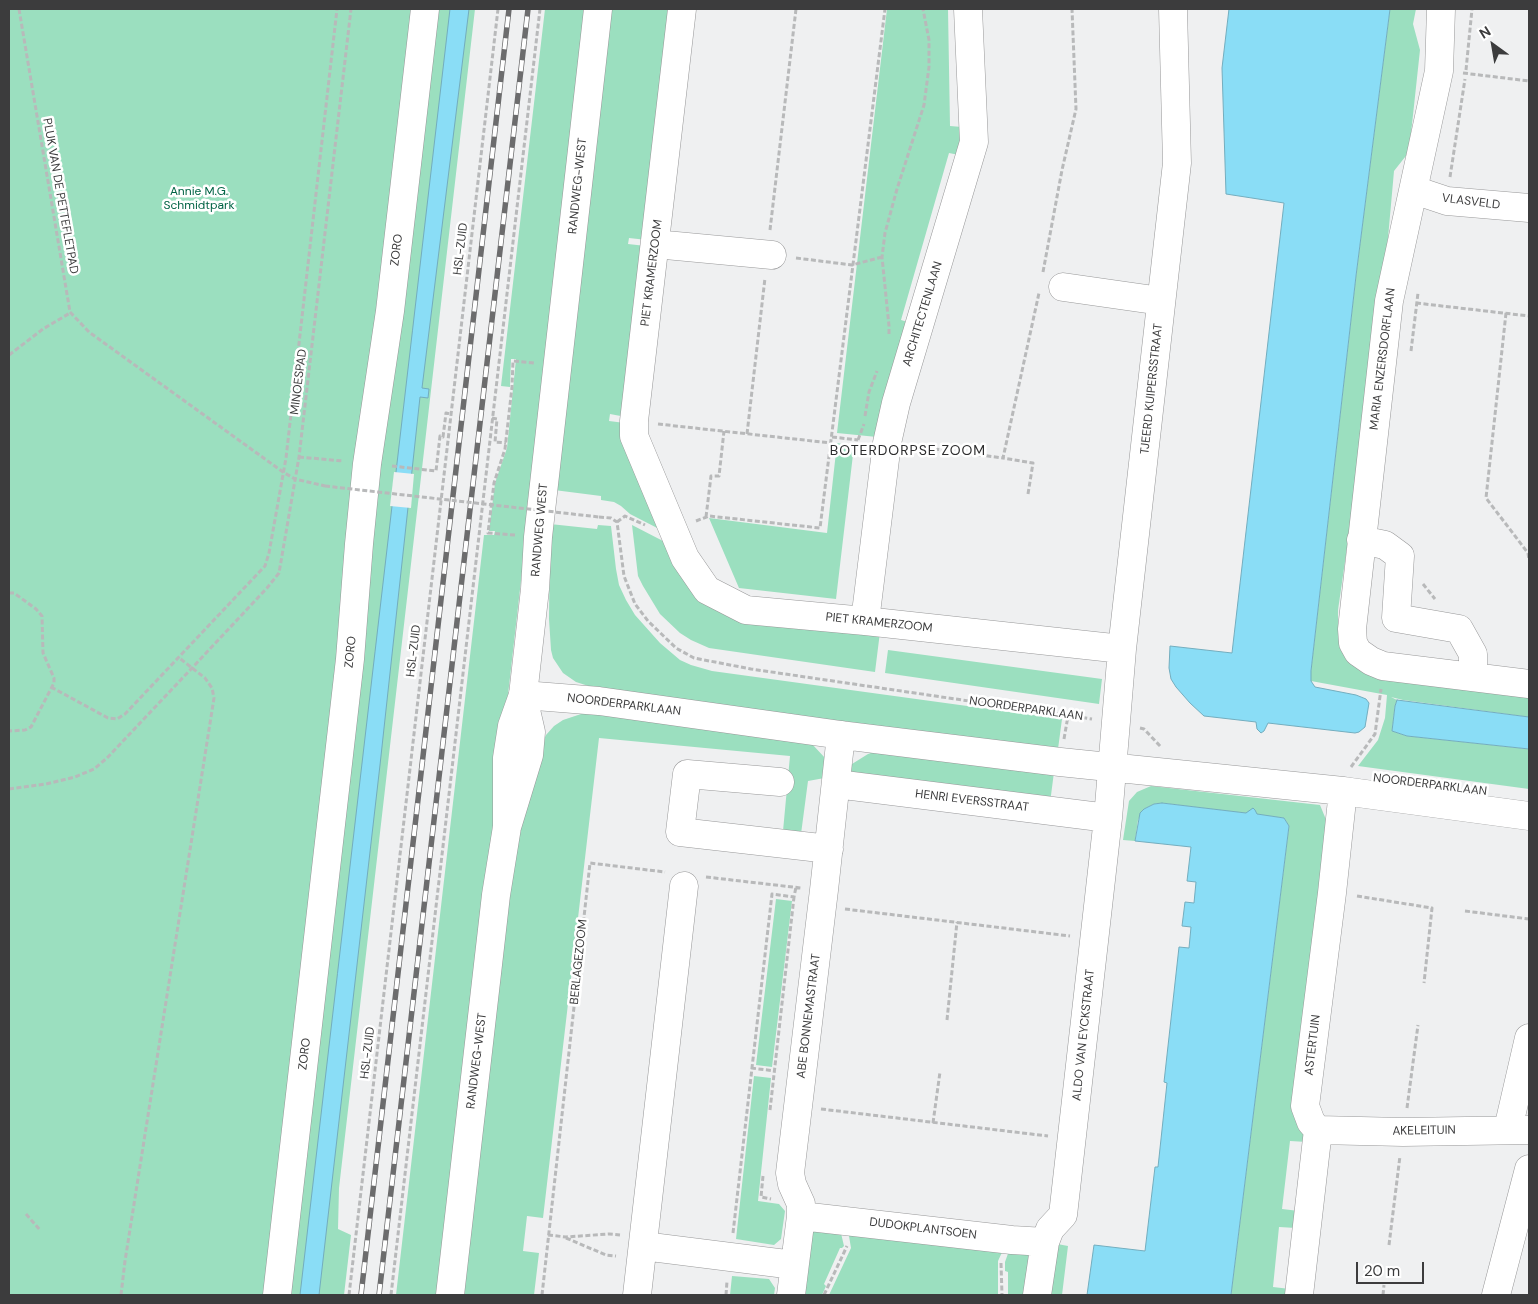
<!DOCTYPE html>
<html>
<head>
<meta charset="utf-8">
<style>
  body { margin:0 }
  #map { position:relative; width:1538px; height:1304px; overflow:hidden; background:#eff0f1; font-family:"DM Sans",sans-serif }
  canvas { display:block }
  .frame { position:absolute; inset:0; border:10px solid #3c3c3d; pointer-events:none }
  .north { position:absolute; left:1468px; top:20px; width:50px; height:50px; -webkit-text-stroke:4px #fff; paint-order:stroke; rotate:328deg; font-size:14px; font-weight:700; line-height:20px; text-align:center; color:#3c3c3d }
  .north::after { content:''; display:block; margin:auto; width:18px; height:22px; background:#3c3c3d; clip-path:polygon(50% 0,100% 100%,50% 72%,0 100%) }
  .scale { position:absolute; left:1356px; top:1262px; width:68px; height:22px; box-sizing:border-box; border:2px solid #3c3c3d; border-top:0; padding-left:6px; font-size:15px; line-height:18px; white-space:nowrap; color:#3c3c3d; -webkit-text-stroke:4px #fff; paint-order:stroke }
</style>
</head>
<body>
<div id="map">
<canvas width="1538" height="1304"></canvas>
<div class="frame"></div>
<div class="north">N</div>
<div class="scale">20 m</div>
</div>
<script>
const ctx = document.querySelector('canvas').getContext('2d');
ctx.lineJoin = 'round';
function fillPath(path, color) {
  ctx.fillStyle = color;
  ctx.fill(path, 'evenodd');
}
function toPath(rows) {
  const path = new Path2D();
  for (const r of rows) {
    path.moveTo(r[0], r[1]);
    for (let i = 2; i < r.length; i += 2) path.lineTo(r[i], r[i + 1]);
  }
  return path;
}
function stroke(path, color, width, dash) {
  ctx.strokeStyle = color;
  ctx.lineWidth = width;
  ctx.lineCap = dash ? 'butt' : 'round';
  ctx.setLineDash(dash || []);
  ctx.stroke(path);
}
function label(font, color, halo, rows, align = 'center') {
  ctx.font = font + ' "DM Sans",sans-serif';
  ctx.lineWidth = 5;
  ctx.setLineDash([]);
  ctx.textBaseline = 'middle';
  ctx.strokeStyle = halo;
  ctx.fillStyle = color;
  for (const [text, x, y, turn = 0] of rows) {
    ctx.save();
    ctx.translate(x, y);
    ctx.rotate((+turn || 0) * Math.PI / 180);
    ctx.textAlign = isNaN(turn) ? turn : align;
    if (halo) ctx.strokeText(text, 0, 0);
    ctx.fillText(text, 0, 0);
    ctx.restore();
  }
}
const green = toPath([
  [9,9,412,9,264,1295,9,1295],
  [437,9,475,9,339,1188,338,1229,351,1235,344,1295,289,1295,362,666,376,507,386,422,398,347],
  [545,9,586,9,499,774,438,1295,396,1295,484,535,494,535,495,531,489,531,495,483,507,448,516,359,511,359,510,387,501,386],
  [609,9,673,9,647,240,629,238,628,244,646,246,626,417,610,414,609,421,625,423,665,532,630,514,621,506,614,502,601,500,601,496,554,490],
  [887,9,948,9,950,126,962,127,959,155,949,153,901,320,911,323,877,437,837,433],
  [1390,9,1416,9,1413,24,1420,50,1409,152,1394,171,1388,238,1364,430,1338,610,1338,631,1344,643,1529,691,1529,717,1403,700,1391,697,1397,700,1395,706,1392,731,1407,736,1529,749,1529,789,1358,766,1378,740,1385,718,1387,695,1311,681,1311,671,1356,276],
  [837,443,854,446,836,599,739,588,709,518,827,533],
  [550,524,597,529,598,525,611,526,616,569,619,585,626,600,635,615,660,643,680,660,691,665,712,671,1062,719,1058,749,601,690,576,682,563,673,553,658,551,650,549,619],
  [632,525,663,541,669,555,692,586,880,632,875,672,709,648,691,640,680,633,660,614,643,586,638,576],
  [888,650,1102,679,1099,704,885,673],
  [581,714,595,714,812,744,826,759,830,777,808,781,801,834,783,831,790,756,599,738,543,1218,527,1216,523,1251,539,1253,534,1295,461,1295,504,925,518,839,536,756,546,735,554,726,563,720],
  [879,750,1054,772,1050,803,847,779,852,764,868,754],
  [1151,786,1320,805,1327,822,1307,1142,1290,1141,1282,1209,1299,1211,1296,1228,1279,1227,1273,1287,1290,1289,1289,1295,1231,1295,1289,826,1284,818,1162,803,1154,804,1144,809,1138,820,1135,841,1123,840,1129,801,1137,792],
  [776,899,792,901,772,1067,756,1065],
  [754,1076,771,1078,758,1201,779,1204,785,1211,781,1239,774,1245,736,1239],
  [811,1226,840,1229,844,1246,842,1248,840,1248,824,1284,826,1286,822,1295,803,1295],
  [848,1230,1004,1248,998,1261,998,1295,829,1295,851,1248],
  [1052,1243,1068,1246,1062,1295,1045,1295],
  [1010,1248,1031,1251,1026,1295,1008,1295,1008,1272,1005,1271,1005,1262],
  [732,1276,769,1279,775,1288,774,1295,730,1295]
]);
const water = toPath([
  [450,9,469,9,422,388,429,389,428,398,420,397,380,765,319,1295,300,1295,450,9],
  [1229,9,1390,9,1356,276,1311,671,1311,681,1315,687,1356,695,1366,699,1369,703,1365,727,1359,732,1355,733,1268,723,1264,731,1261,733,1257,729,1256,722,1204,716,1190,703,1176,687,1171,679,1169,668,1170,646,1232,653,1284,203,1226,194,1222,68,1229,9],
  [1397,700,1529,717,1529,749,1407,736,1392,731,1395,706,1397,700],
  [1162,803,1246,813,1253,808,1255,810,1257,814,1284,818,1289,826,1231,1295,1087,1295,1094,1245,1145,1251,1155,1167,1158,1167,1167,1083,1164,1082,1179,947,1189,948,1191,927,1182,926,1185,902,1194,903,1196,882,1187,881,1191,847,1135,841,1140,813,1144,809,1154,804,1162,803]
]);
const pier = toPath([
  [394,472,414,474,411,508,390,506]
]);
const path = toPath([
  [19,9,70,312],
  [1466,70,1472,9],
  [1463,73,1529,81],
  [1450,177,1465,79],
  [770,230,796,9],
  [796,258,852,265,882,257],
  [1043,272,1062,170,1076,109,1072,9],
  [1416,303,1529,316],
  [70,312,89,332,283,472,295,479,325,486],
  [1506,313,1486,498,1528,553,1529,560],
  [889,334,889,326,882,257,885,233,897,189,924,105,929,67,929,40,923,9],
  [1411,351,1418,293],
  [9,355,43,329,70,313],
  [865,416,869,392,877,371],
  [492,418,497,419,495,442,506,443],
  [658,424,831,443],
  [747,434,765,278],
  [832,437,858,440],
  [858,440,864,424],
  [912,446,1003,458],
  [299,457,343,461],
  [392,466,436,471,440,436,443,437,446,413,451,414],
  [1028,494,1033,463,1003,458,1039,293],
  [599,517,611,518,617,522,624,576,635,604,648,621,676,648,694,658,751,669,1092,719],
  [706,517,711,476,719,476,724,431],
  [696,521,709,516,820,528,885,9],
  [617,522,625,516,645,525],
  [515,535,488,533,494,483,505,449,512,387,513,361,534,363],
  [1423,584,1435,599],
  [9,593,14,593,36,609,42,616,43,653,54,678,54,683,31,727,25,730,9,731],
  [51,687,108,718,117,719,125,714,265,566,269,553,286,458,337,9],
  [1140,728,1144,729,1161,747],
  [1064,739,1068,716],
  [1351,767,1375,734,1381,689],
  [9,789,46,784,75,777,94,769,107,758,192,668,267,588,279,573,299,457,351,9],
  [706,877,801,888],
  [1357,896,1432,908,1424,983],
  [845,909,1070,936],
  [1465,911,1529,919],
  [947,1020,957,922],
  [751,1068,775,1071],
  [1407,1108,1418,1025],
  [821,1109,1048,1136],
  [770,1110,794,897],
  [933,1123,940,1072],
  [763,1176,761,1197,771,1199],
  [26,1214,40,1230],
  [733,1233,772,894,794,897,796,887],
  [548,1235,566,1237,609,1234,620,1235],
  [566,1238,606,1255,616,1256],
  [1389,1245,1400,1156],
  [1001,1263,1002,1295],
  [121,1295,125,1261,214,698,212,688,205,678,178,657],
  [349,1295,498,9],
  [391,1295,540,9],
  [542,1295,590,863,665,872],
  [726,1295,727,1281],
  [824,1295,847,1246],
  [1383,1295,1384,1285]
]);
const minor = toPath([
  [682,9,634,421,634,436,685,558,707,590,746,610,865,621,1122,649],
  [1441,9,1439,71,1389,301,1352,629,1353,643,1358,652,1371,661,1383,666,1529,684],
  [1414,190,1447,201,1529,208],
  [655,244,772,255],
  [1063,287,1161,301],
  [1361,540,1385,545,1400,556,1396,618,1459,629,1473,654,1473,677],
  [865,621,887,443,896,403,974,142,968,9],
  [523,695,599,701,841,735,1060,762,1343,791,1529,816],
  [780,782,687,774,680,832,829,849],
  [836,784,1108,818],
  [1508,1129,1529,1038],
  [1318,1130,1403,1132,1529,1130],
  [801,1216,1012,1240,1045,1242],
  [643,1246,794,1265],
  [277,1295,350,659,359,544,367,464,390,311,425,9],
  [637,1295,684,886],
  [791,1295,801,1216,801,1204,792,1184,790,1173,824,890,841,735],
  [1037,1295,1045,1242,1050,1229,1063,1215,1108,818,1122,649,1177,163,1173,9],
  [1299,1295,1318,1130,1311,1122,1305,1106,1332,893,1343,791],
  [1496,1295,1529,1169]
]);
const major = toPath([
  [507,827,507,758,512,726,523,695,535,589,538,537,598,9],
  [450,1295,496,895,507,827,529,755,531,732,523,697]
]);
const rail = toPath([
  [361,1295,509,9],
  [379,1295,528,9]
]);
const pathBridge = toPath([
  [325,486,599,517]
]);
const streetNames = [
  ["RANDWEG-WEST",578,186,-84],
  ["PLUK VAN DE PETTEFLETPAD",60,196,80],
  ["VLASVELD",1471,202,7],
  ["HSL-ZUID",461,249,-83],
  ["ZORO",397,250,-83],
  ["PIET KRAMERZOOM",652,273,-83],
  ["ARCHITECTENLAAN",923,314,-73],
  ["MARIA ENZERSDORFLAAN",1383,359,-83],
  ["MINOESPAD",299,382,-83],
  ["TJEERD KUIPERSSTRAAT",1152,389,-84],
  ["RANDWEG WEST",540,530,-85],
  ["PIET KRAMERZOOM",879,623,6],
  ["HSL-ZUID",414,651,-83],
  ["ZORO",351,652,-84],
  ["NOORDERPARKLAAN",624,705,7],
  ["NOORDERPARKLAAN",1026,709,8],
  ["NOORDERPARKLAAN",1430,785,7],
  ["HENRI EVERSSTRAAT",972,801,7],
  ["BERLAGEZOOM",579,962,-84],
  ["ABE BONNEMASTRAAT",809,1016,-83],
  ["ALDO VAN EYCKSTRAAT",1084,1035,-84],
  ["ASTERTUIN",1313,1045,-83],
  ["HSL-ZUID",368,1053,-83],
  ["ZORO",305,1054,-83],
  ["RANDWEG-WEST",477,1061,-83],
  ["AKELEITUIN",1424,1131,-1],
  ["DUDOKPLANTSOEN",923,1229,7]
];
const parkNames = [
  ["Annie M.G.",199,192],
  ["Schmidtpark",199,206]
];
const neighbourhoodNames = [
  ["BOTERDORPSE ZOOM",908,451]
];
fillPath(green, '#9bdfbf');
fillPath(water, '#8addf6');
stroke(water, '#73adbe', 1);
fillPath(pier, '#eff0f1');
stroke(minor, '#989899', 29);
stroke(major, '#989899', 29);
stroke(path, '#b8b9ba', 3, [5, 2.5]);
stroke(minor, '#fff', 28);
stroke(major, '#fff', 28);
stroke(rail, '#6c6c6d', 5.5);
stroke(rail, '#fff', 4, [11]);
stroke(pathBridge, '#b8b9ba', 3, [5, 2.5]);
label('12px', '#3c3c3d', '#fff', streetNames);
label('12px', '#006344', '#fff', parkNames);
ctx.letterSpacing = '1px';
label('14px', '#2d2d2e', '#fff', neighbourhoodNames);
ctx.letterSpacing = '0px';
</script>
</body>
</html>
